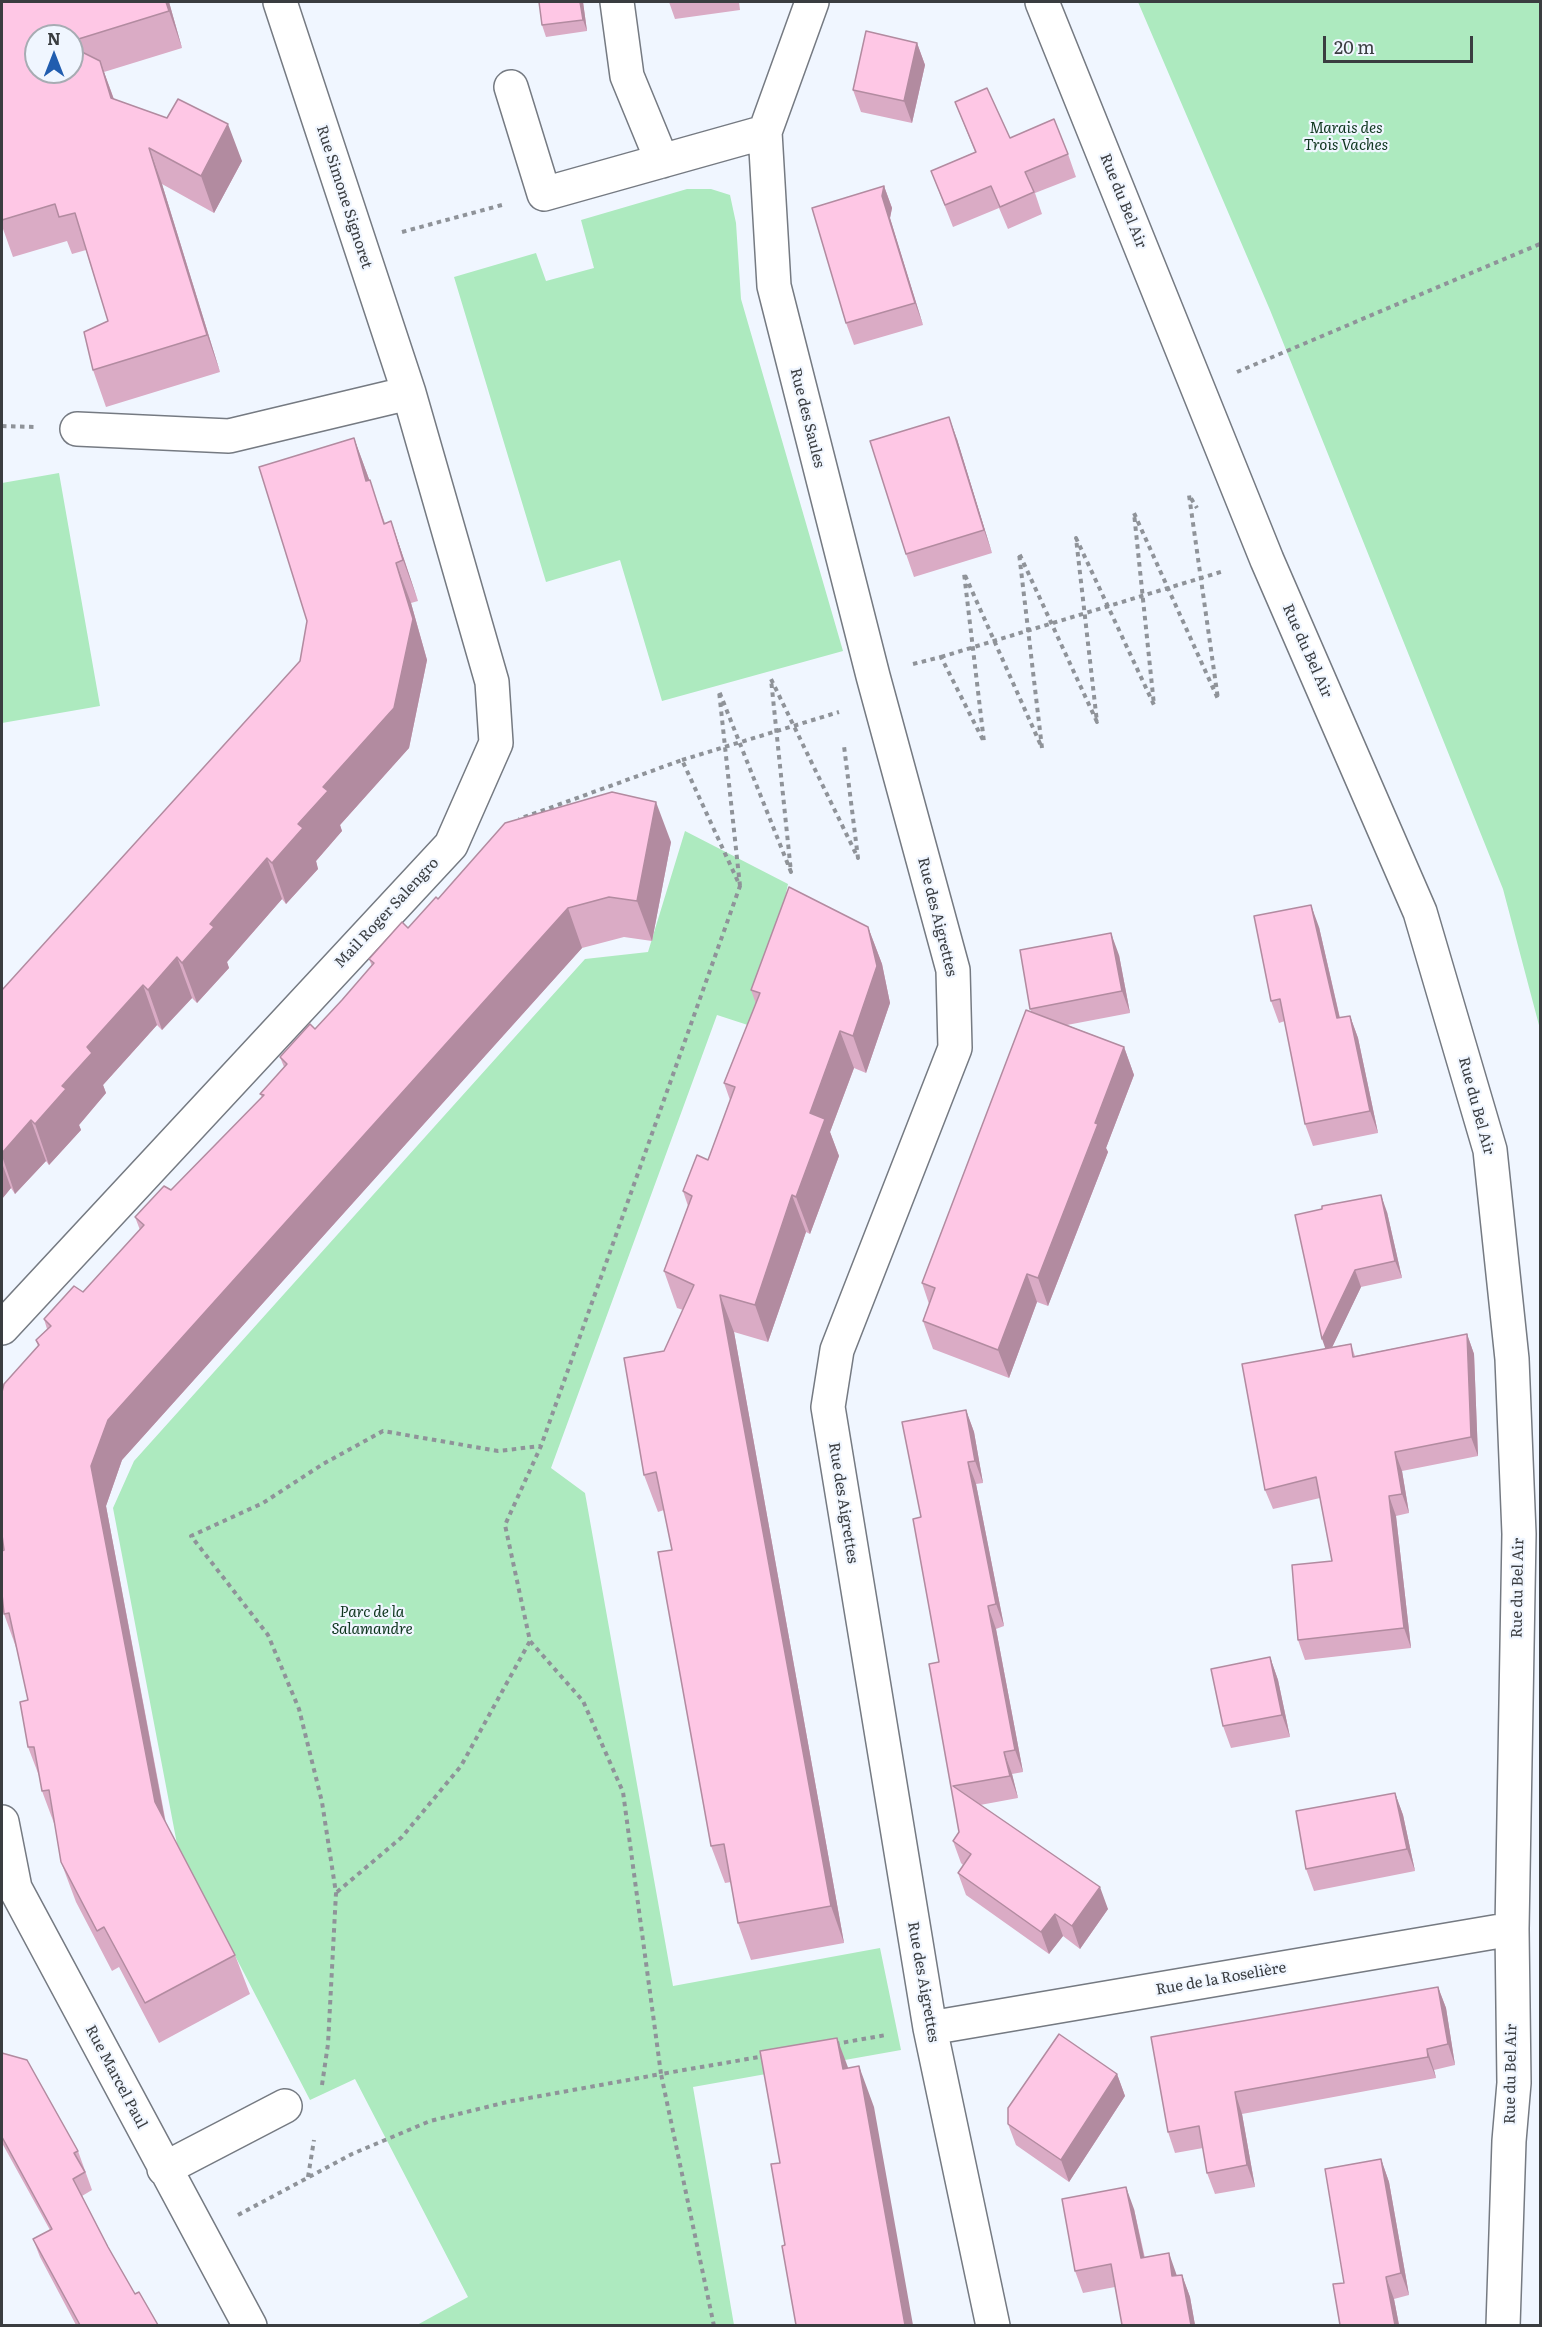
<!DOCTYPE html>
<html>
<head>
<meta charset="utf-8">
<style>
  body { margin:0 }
  #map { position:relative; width:1542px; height:2327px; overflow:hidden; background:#f0f6ff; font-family:Literata,serif }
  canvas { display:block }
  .frame { position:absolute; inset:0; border:3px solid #3a3d40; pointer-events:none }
  .north { position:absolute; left:24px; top:24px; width:60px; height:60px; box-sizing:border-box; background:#f0f6ff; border:2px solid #a7acb3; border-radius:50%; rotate:0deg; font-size:16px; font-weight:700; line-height:24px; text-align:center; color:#3a3d40 }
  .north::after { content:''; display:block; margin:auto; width:21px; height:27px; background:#215daf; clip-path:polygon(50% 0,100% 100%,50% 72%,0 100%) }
  .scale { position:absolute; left:1323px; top:36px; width:150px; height:27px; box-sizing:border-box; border:3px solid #3a3d40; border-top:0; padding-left:8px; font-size:18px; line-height:21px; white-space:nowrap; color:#3a3d40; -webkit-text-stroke:4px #f0f6ff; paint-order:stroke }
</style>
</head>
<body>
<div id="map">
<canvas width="1542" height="2327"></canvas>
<div class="frame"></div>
<div class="north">N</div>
<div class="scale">20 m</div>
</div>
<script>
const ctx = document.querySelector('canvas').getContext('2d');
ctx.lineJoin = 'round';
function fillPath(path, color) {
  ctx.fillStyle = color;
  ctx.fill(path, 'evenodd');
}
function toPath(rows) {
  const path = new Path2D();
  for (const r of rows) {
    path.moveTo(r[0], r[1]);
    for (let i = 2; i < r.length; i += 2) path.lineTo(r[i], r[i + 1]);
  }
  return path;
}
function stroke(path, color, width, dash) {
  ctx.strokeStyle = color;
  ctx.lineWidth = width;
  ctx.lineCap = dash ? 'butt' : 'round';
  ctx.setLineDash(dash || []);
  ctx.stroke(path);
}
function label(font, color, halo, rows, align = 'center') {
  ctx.font = font + ' Literata,serif';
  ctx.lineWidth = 4.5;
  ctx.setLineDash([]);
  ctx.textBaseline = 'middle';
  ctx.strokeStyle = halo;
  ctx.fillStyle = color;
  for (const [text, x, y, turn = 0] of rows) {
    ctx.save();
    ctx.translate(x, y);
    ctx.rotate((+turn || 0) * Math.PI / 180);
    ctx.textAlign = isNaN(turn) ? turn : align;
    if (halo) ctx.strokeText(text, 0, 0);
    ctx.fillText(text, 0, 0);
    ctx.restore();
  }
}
const green = toPath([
  [1138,2,1540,2,1540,1029,1503,889,1270,310],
  [687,189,711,189,730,195,736,223,741,299,843,651,662,701,620,560,546,582,454,277,536,253,546,281,594,268,581,220],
  [59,473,100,706,2,723,2,483],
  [685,831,788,884,757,1028,717,1015,551,1468,585,1493,673,1986,880,1948,901,2050,693,2087,734,2325,417,2325,468,2297,355,2079,310,2100,177,1844,113,1508,134,1461,585,959,648,952]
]);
const path = toPath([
  [402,232,502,205],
  [1237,372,1540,244],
  [2,426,37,427],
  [941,657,1224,571],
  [913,664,941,657,984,742,964,573,1042,748,1019,553,1097,722,1076,538,1154,705,1134,513,1218,699,1189,495,1197,508],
  [682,760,839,712],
  [740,886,719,691,791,872,771,679,858,858,844,746],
  [337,1892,402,1837,461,1766,530,1641],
  [835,2044,886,2035],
  [322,2085,328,2044,336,1893,322,1802,299,1709,268,1635,191,1536,263,1503,323,1464,383,1431,498,1451,541,1446],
  [308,2177,314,2140],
  [238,2215,352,2154,430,2121,507,2102,661,2074,623,1792,583,1701,530,1641,505,1525,541,1446,740,886,682,760,519,819],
  [714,2326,661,2074,765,2056]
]);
const minor = toPath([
  [617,2,627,76,662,161],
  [812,2,765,132,774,286,873,676,953,970,955,1048,837,1350,828,1407,930,2028,993,2326],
  [1042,2,1267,560,1420,912,1490,1150,1512,1359,1519,1534,1512,1929,1514,2083,1509,2141,1503,2326],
  [511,87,544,194,765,132],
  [77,429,229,436,409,393],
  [2,1328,451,845,496,743,492,682,409,393,280,2],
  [2,1822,15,1888,250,2326],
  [930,2028,1512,1929],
  [164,2169,285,2106]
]);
const wall = toPath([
  [2,2,169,2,182,48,104,72,114,99,242,161,214,213,162,184,220,372,106,407,93,370,108,321,86,250,72,254,67,241,13,257,2,226],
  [72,36,72,72,36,72],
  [583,2,587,31,546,37,542,25],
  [669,2,739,2,740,10,675,19],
  [917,43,925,65,912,123,861,112,853,90],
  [955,102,1010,138,1068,154,1076,177,1035,193,1042,214,1008,229,999,208,953,227,931,171,975,152],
  [884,186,892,208,890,218,923,325,854,345,846,323],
  [354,438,385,523,391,521,405,562,418,601,411,603,427,660,409,748,340,825,342,831,316,861,318,869,286,904,282,899,227,962,229,968,197,1003,192,998,162,1030,157,1025,103,1085,106,1093,79,1125,81,1130,49,1165,46,1161,15,1194,11,1188,2,1199,2,990,300,661],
  [957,439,992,553,914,577,906,554],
  [671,842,652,941,624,937,582,948,122,1460,106,1506,166,1823,235,1955,250,1994,159,2043,119,1967,112,1971,76,1902,61,1862,55,1826,42,1791,41,1781,28,1747,28,1700,17,1650,4,1614,2,1574,4,1550,38,1346,36,1340,47,1329,44,1319,83,1292,140,1230,135,1217,171,1190,262,1097,260,1094,284,1067,280,1057,315,1029,342,1000,372,966,369,959,408,928,438,899],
  [868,927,882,964,890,1003,866,1073,854,1068,830,1132,839,1156,810,1234,806,1232,768,1342,734,1332,844,1943,751,1960,738,1923,731,1882,725,1883,711,1846,672,1550,664,1510,658,1512,644,1475,664,1351,683,1310,677,1308,664,1271,688,1206,683,1191,708,1160,730,1100,724,1083,756,1004,751,990],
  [1319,927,1340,1018,1350,1016,1358,1038,1378,1133,1313,1146,1305,1124,1285,1021,1279,1023,1271,1001],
  [1119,955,1130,1013,1067,1025,1124,1047,1134,1075,1106,1148,1108,1152,1048,1306,1037,1302,1009,1378,933,1349,923,1321,929,1304,922,1283,1031,1011,1030,1009],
  [1322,1209,1387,1212,1402,1278,1361,1287,1332,1347,1351,1344,1355,1356,1467,1334,1474,1354,1478,1456,1402,1471,1409,1513,1396,1516,1411,1648,1305,1660,1298,1640,1332,1561,1320,1498,1273,1509,1265,1490,1325,1349],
  [966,1410,974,1432,983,1483,976,1484,1004,1626,996,1629,1023,1772,1012,1774,1018,1798,980,1805,1108,1909,1080,1949,1063,1936,1049,1954,966,1895,958,1873,963,1865,961,1863,953,1841,959,1832,921,1517],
  [1270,1657,1278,1680,1290,1737,1231,1748,1223,1726],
  [1395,1793,1403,1815,1415,1871,1314,1891,1306,1869],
  [1438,1987,1446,2008,1455,2065,1434,2070,1436,2078,1242,2114,1255,2187,1215,2194,1207,2173,1203,2148,1175,2153,1168,2132,1151,2037],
  [2,2053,78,2151,92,2190,82,2196,108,2247,135,2294,158,2325,76,2325,40,2257,33,2239,50,2230,2,2143],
  [1117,2074,1125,2096,1069,2182,1016,2145,1008,2124],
  [1381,2159,1389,2182,1409,2295,1394,2299,1399,2325,1340,2325,1344,2283],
  [1134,2209,1145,2258,1177,2276,1182,2275,1190,2297,1195,2325,1122,2325,1115,2287,1083,2293,1075,2271]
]);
const shadedWall = toPath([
  [166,2,169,2,182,48,169,11],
  [580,2,583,2,587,31,583,20],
  [917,43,925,65,912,123,904,101],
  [100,61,113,97,125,135,111,98],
  [228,124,242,161,214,213,201,176],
  [149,148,162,184,220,372,207,335],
  [884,186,892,208,890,218,923,325,915,303,882,196],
  [949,417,957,439,992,553,984,530],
  [354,438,369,479,381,522,366,481],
  [391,521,405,562,418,601,403,560],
  [396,563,411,603,427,660,409,748,340,825,342,831,316,861,318,869,286,904,272,863,323,787],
  [656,802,671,842,652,941,637,901],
  [267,858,282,899,227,962,229,968,197,1003,182,963,210,924],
  [1311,905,1319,927,1345,1041,1337,1018],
  [568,908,582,948,122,1460,106,1506,169,1842,155,1802,91,1466,108,1420],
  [868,927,882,964,890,1003,866,1073,853,1036],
  [1111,933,1119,955,1130,1013,1122,991],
  [177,957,192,998,162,1030,148,990],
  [143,985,157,1025,103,1085,106,1093,79,1125,81,1130,49,1165,35,1124,87,1047],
  [1350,1016,1358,1038,1378,1133,1370,1111],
  [840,1031,854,1068,830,1132,839,1156,810,1234,796,1197,810,1113],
  [1124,1047,1134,1075,1106,1148,1108,1152,1048,1306,1038,1278,1095,1123],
  [31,1120,46,1161,15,1194,2,1156,2,1153],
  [2,1163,11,1188,2,1199],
  [792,1195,806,1232,768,1342,755,1305],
  [1381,1195,1387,1212,1402,1278,1395,1261],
  [1355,1270,1361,1287,1328,1356,1322,1339],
  [1027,1274,1037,1302,1009,1378,998,1350],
  [720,1295,734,1332,844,1943,831,1906],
  [1467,1334,1474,1354,1478,1456,1471,1437],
  [966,1410,974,1432,983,1483,975,1461],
  [1395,1452,1402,1471,1409,1513,1402,1494],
  [968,1462,976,1484,1004,1626,996,1604],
  [1389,1496,1396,1516,1411,1648,1404,1628],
  [988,1606,996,1629,1023,1772,1015,1750],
  [1270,1657,1278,1680,1290,1737,1282,1715],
  [1004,1752,1012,1774,1018,1798,1010,1776],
  [1395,1793,1403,1815,1415,1871,1407,1849],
  [1100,1887,1108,1909,1080,1949,1072,1926],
  [1055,1914,1063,1936,1049,1954,1041,1932],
  [1438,1987,1446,2008,1455,2065,1448,2044],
  [837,2038,852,2078,843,2069],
  [1427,2049,1434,2070,1436,2078,1428,2057],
  [859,2066,874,2107,913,2325,905,2325],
  [1117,2074,1125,2096,1069,2182,1061,2160],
  [1235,2092,1242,2114,1255,2187,1247,2165],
  [1381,2159,1389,2182,1409,2295,1401,2273],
  [1126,2187,1134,2209,1149,2281,1141,2258],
  [1169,2253,1177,2276,1172,2276],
  [1182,2275,1190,2297,1195,2325,1191,2325],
  [1386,2277,1394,2299,1399,2325,1395,2325]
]);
const building = toPath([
  [2,2,166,2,169,11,72,41,72,36,36,36,36,72,72,72,72,47,100,61,111,98,167,118,178,99,228,124,201,176,149,148,207,335,93,370,84,332,108,321,75,213,59,217,55,204,2,220,2,2],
  [539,2,580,2,583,20,542,25,539,2],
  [866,31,917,43,904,101,853,90,866,31],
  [987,88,1010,138,1054,119,1068,154,1025,172,1034,192,1000,207,991,186,945,205,931,171,976,152,955,102,987,88],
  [884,186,882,196,915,303,846,323,812,208,884,186],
  [949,417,984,530,906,554,870,441,949,417],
  [354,438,366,481,370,480,384,524,391,521,403,560,396,563,413,619,394,708,323,787,328,791,298,824,303,828,272,863,267,858,210,924,214,927,182,963,177,957,148,990,143,985,87,1047,92,1053,62,1086,66,1089,35,1124,31,1120,2,1153,2,990,300,661,307,621,259,467,354,438],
  [612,792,656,802,637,901,609,897,568,908,108,1420,91,1466,155,1802,235,1955,145,2003,104,1927,97,1931,61,1862,49,1790,42,1791,34,1747,28,1747,20,1702,28,1700,9,1613,4,1614,2,1594,2,1551,4,1550,2,1535,2,1392,4,1384,39,1345,36,1340,51,1326,44,1319,74,1286,83,1292,144,1225,135,1217,164,1186,171,1190,264,1095,260,1094,287,1064,280,1057,310,1024,315,1029,342,1000,374,963,369,959,402,922,408,928,436,897,438,899,505,823,612,792],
  [789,887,868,927,877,966,853,1036,840,1031,810,1113,825,1119,796,1197,792,1195,755,1305,720,1295,831,1906,738,1923,724,1844,711,1846,658,1552,672,1550,656,1472,644,1475,624,1358,664,1351,694,1285,664,1271,692,1196,683,1191,697,1155,708,1160,735,1087,724,1083,760,993,751,990,789,887],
  [1311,905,1337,1018,1350,1016,1370,1111,1305,1124,1280,999,1271,1001,1254,916,1311,905],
  [1111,933,1122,991,1030,1009,1020,950,1111,933],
  [1026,1010,1124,1047,1095,1123,1098,1124,1038,1278,1027,1274,998,1350,923,1321,935,1288,922,1283,1026,1010],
  [1381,1195,1395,1261,1355,1270,1322,1339,1295,1215,1322,1209,1322,1206,1381,1195],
  [1467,1334,1471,1437,1395,1452,1402,1494,1389,1496,1404,1628,1298,1640,1292,1565,1332,1561,1316,1477,1265,1490,1242,1364,1351,1344,1353,1357,1467,1334],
  [966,1410,975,1461,968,1462,996,1604,988,1606,1015,1750,1004,1752,1010,1776,953,1786,1100,1887,1072,1926,1055,1914,1041,1932,958,1873,971,1854,953,1841,959,1832,929,1664,939,1662,913,1519,921,1517,902,1422,966,1410],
  [1270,1657,1282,1715,1223,1726,1211,1669,1270,1657],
  [1395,1793,1407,1849,1306,1869,1296,1811,1395,1793],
  [1438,1987,1448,2044,1427,2049,1428,2057,1235,2092,1247,2165,1207,2173,1199,2126,1168,2132,1151,2037,1438,1987],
  [1059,2034,1117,2074,1061,2160,1008,2124,1008,2108,1059,2034],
  [837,2038,843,2069,859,2066,905,2325,796,2325,782,2246,785,2245,771,2164,780,2163,760,2051,837,2038],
  [2,2053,27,2060,78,2151,74,2153,85,2172,73,2179,108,2247,135,2294,139,2292,158,2325,80,2325,33,2239,52,2229,2,2137,2,2053],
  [1381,2159,1401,2273,1386,2277,1395,2325,1340,2325,1333,2284,1344,2283,1325,2169,1381,2159],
  [1126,2187,1141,2258,1169,2253,1172,2276,1182,2275,1191,2325,1122,2325,1111,2264,1075,2271,1062,2199,1126,2187]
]);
const parkNames = [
  ["Marais des",1346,129],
  ["Trois Vaches",1346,146],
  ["Parc de la",372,1613],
  ["Salamandre",372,1630]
];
const streetNames = [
  ["Rue Simone Signoret",344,197,72],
  ["Rue du Bel Air",1123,201,68],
  ["Rue des Saules",807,418,76],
  ["Rue du Bel Air",1307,651,66],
  ["Mail Roger Salengro",387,913,-47],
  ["Rue des Aigrettes",937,917,76],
  ["Rue du Bel Air",1476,1106,75],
  ["Rue des Aigrettes",843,1503,81],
  ["Rue du Bel Air",1518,1588,-89],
  ["Rue de la Roselière",1221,1979,-10],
  ["Rue des Aigrettes",923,1982,80],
  ["Rue du Bel Air",1511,2074,-89],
  ["Rue Marcel Paul",116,2077,62]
];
fillPath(green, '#adeabf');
stroke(minor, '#757a82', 36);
stroke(path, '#8f9399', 4, [4.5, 4.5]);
stroke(minor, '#fff', 33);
fillPath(wall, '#daabc5');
fillPath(shadedWall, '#b28ba0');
fillPath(building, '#fec7e5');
stroke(building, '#b28ba0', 1.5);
label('italic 15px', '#0e351e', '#f0f6ff', parkNames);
label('15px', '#3a3d40', '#f0f6ff', streetNames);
</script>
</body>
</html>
